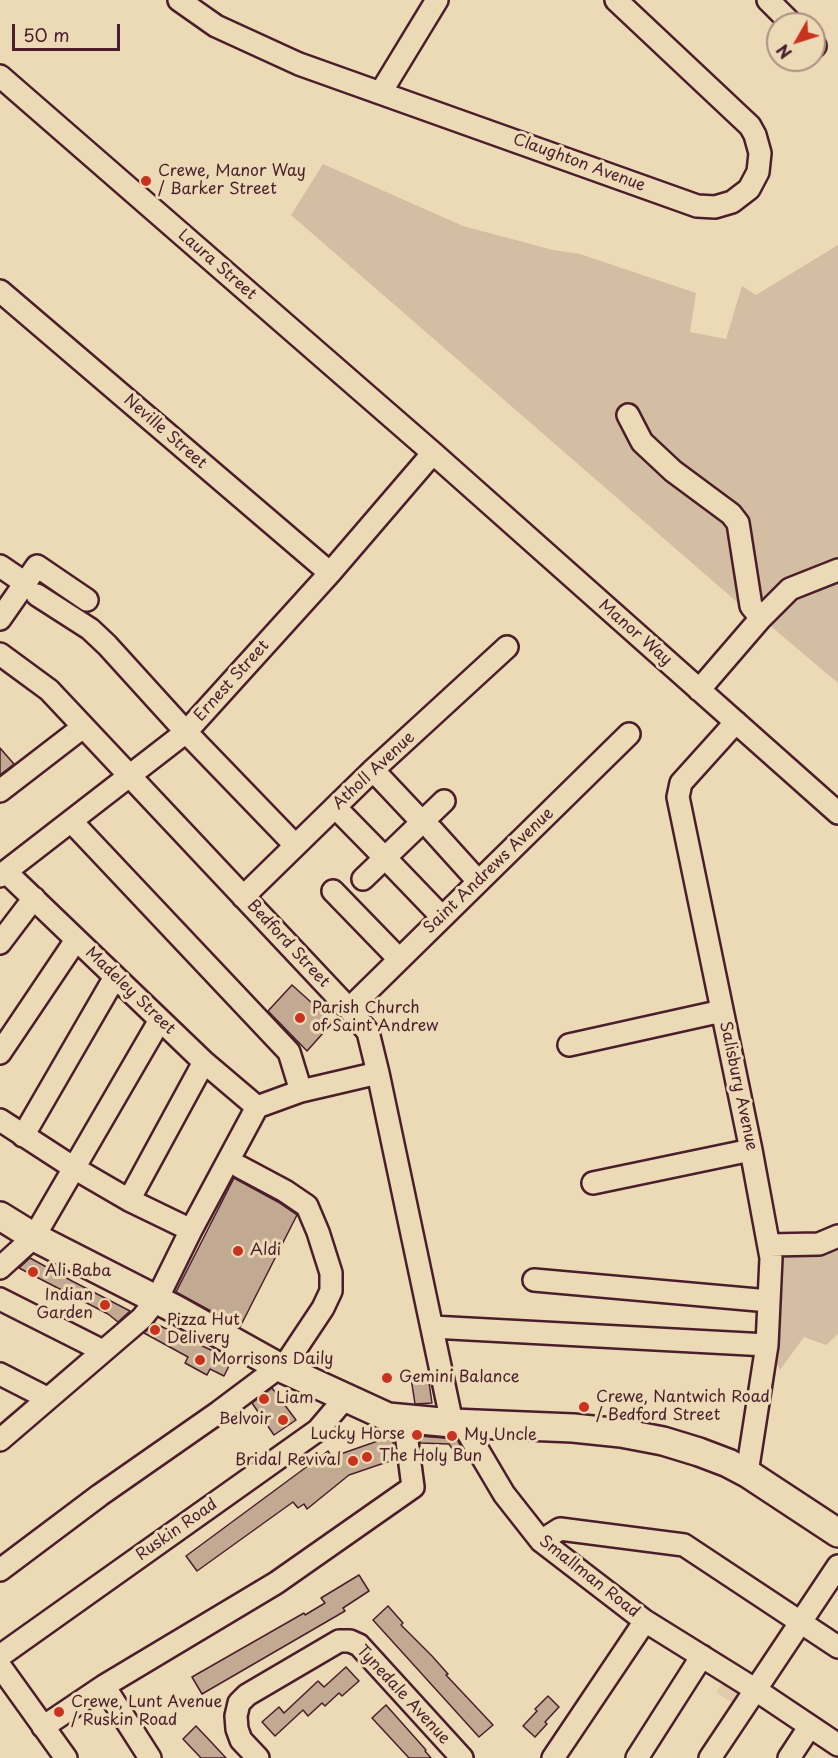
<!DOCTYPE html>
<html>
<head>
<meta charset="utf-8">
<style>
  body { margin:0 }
  #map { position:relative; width:838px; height:1758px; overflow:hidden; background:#ecdab7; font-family:"Playpen Sans",sans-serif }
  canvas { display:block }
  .north { position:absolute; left:766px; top:12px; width:60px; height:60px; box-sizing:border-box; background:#ecdab7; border:2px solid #ab8f7f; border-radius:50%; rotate:231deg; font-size:16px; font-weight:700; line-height:24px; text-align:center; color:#4a1f2b }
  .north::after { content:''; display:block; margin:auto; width:21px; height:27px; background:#c8321e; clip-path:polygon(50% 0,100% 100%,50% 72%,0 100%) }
  .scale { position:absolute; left:12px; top:24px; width:108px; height:27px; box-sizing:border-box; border:3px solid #4a1f2b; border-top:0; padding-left:8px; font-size:18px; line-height:21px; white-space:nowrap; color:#4a1f2b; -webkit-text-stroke:4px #ecdab7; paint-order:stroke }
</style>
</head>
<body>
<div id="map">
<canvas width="838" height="1758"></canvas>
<div class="north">N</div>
<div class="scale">50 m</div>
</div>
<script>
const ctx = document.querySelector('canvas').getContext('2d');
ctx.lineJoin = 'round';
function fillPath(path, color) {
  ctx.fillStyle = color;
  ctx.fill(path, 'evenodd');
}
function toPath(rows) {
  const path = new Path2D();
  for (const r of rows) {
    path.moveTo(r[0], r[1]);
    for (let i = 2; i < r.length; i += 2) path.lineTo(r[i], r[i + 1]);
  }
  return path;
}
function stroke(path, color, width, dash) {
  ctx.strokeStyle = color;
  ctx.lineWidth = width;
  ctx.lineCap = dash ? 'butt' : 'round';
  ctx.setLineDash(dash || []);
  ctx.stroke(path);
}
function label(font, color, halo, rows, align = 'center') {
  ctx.font = font + ' "Playpen Sans",sans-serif';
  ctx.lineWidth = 6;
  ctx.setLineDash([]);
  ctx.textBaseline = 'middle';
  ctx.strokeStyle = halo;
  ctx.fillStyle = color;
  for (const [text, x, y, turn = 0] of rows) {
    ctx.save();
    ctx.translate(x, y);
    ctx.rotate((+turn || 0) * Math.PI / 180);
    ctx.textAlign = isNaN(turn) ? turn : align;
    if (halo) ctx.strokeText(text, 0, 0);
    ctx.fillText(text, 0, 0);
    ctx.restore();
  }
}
const built = toPath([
  [724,1681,740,1692,732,1703,716,1692]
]);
const green = toPath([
  [323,164,463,226,553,250,580,254,696,293,690,332,726,339,742,286,756,295,838,245,838,683,761,618,745,609,291,215],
  [838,1236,838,1334,826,1345,804,1337,780,1370,767,1345,769,1245]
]);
const building = toPath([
  [0,748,14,764,0,775,0,748],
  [292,985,333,1022,307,1051,268,1011,292,985],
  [234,1178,278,1202,297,1215,240,1327,176,1292,234,1178],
  [30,1258,72,1281,130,1311,118,1322,108,1314,19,1268,30,1258],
  [154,1323,232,1360,224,1376,210,1369,207,1375,185,1363,188,1357,144,1333,154,1323],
  [428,1376,432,1403,415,1404,411,1378,428,1376],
  [272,1388,296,1420,274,1435,252,1403,272,1388],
  [392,1436,396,1459,349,1475,307,1509,304,1504,298,1508,293,1502,197,1571,186,1556,328,1451,332,1457,392,1436],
  [419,1436,457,1439,462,1449,455,1453,449,1444,420,1443,419,1436],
  [359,1575,369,1591,343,1608,345,1611,202,1694,192,1677,304,1613,305,1615,325,1603,321,1598,359,1575],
  [388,1606,403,1623,401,1625,432,1656,448,1674,446,1675,493,1725,479,1737,373,1620,388,1606],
  [346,1667,359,1681,342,1696,339,1693,325,1706,322,1703,308,1716,303,1710,275,1736,262,1722,279,1707,284,1713,318,1681,324,1687,346,1667],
  [548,1696,559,1707,545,1722,547,1724,535,1737,523,1726,537,1711,535,1709,548,1696],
  [386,1705,426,1750,425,1751,431,1758,409,1758,372,1718,386,1705],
  [196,1726,213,1744,226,1758,201,1758,183,1739,196,1726]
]);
const minor = toPath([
  [179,0,216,26,299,64,697,206,715,207,732,202,749,189,758,172,760,153,755,135,750,126,616,0],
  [768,0,792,24],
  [814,46,815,46],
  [0,76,433,453,838,813],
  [381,92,437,0],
  [0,291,330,573],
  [628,415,642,442,673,471,731,514,738,523,751,606,761,618],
  [0,566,25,583],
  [37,595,90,629,107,645,186,732,295,845],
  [0,619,37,566,87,600],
  [0,654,49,690,349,1009,368,1032,378,1073,452,1423],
  [699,690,761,618,790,589,838,570],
  [736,722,681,783,678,797,751,1150,771,1258,767,1345,747,1473],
  [373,770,422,822],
  [0,791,83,727],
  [335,807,385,858],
  [71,821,289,1052,301,1091],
  [432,830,478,881],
  [393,866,442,917],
  [6,872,204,1062,257,1107],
  [0,876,186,732,330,573,433,453],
  [363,879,444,801],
  [333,891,399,959],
  [243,897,373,770,507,647],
  [0,943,34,898],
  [349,1009,629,734],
  [569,1045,722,1011],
  [0,1053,76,940],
  [0,1120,74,1168,129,1200,191,1230],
  [23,1136,115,977],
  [240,1167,285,1191,307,1206,318,1232,331,1273,331,1291,323,1308,283,1368],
  [593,1183,751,1150],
  [129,1200,204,1062],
  [769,1245,819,1244,838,1236],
  [0,1268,34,1237,160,1020],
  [534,1280,769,1301],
  [0,1299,103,1351],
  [432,1327,767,1345],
  [0,1374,47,1398],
  [462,1423,504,1494,541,1541,645,1621,756,1690,838,1745],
  [0,1440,142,1318,157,1299,191,1230,257,1107,301,1091,378,1073],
  [541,1541,560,1529,684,1545,838,1647],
  [0,1570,100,1495,219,1412,279,1367],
  [0,1656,318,1430,346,1397],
  [0,1666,66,1758],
  [43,1727,104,1686],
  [150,1758,104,1686,276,1583,413,1487,404,1418],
  [258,1758,241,1740,237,1729,236,1716,239,1703,247,1695,339,1641,350,1641,359,1645,462,1758],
  [553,1758,645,1621],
  [637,1758,702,1656],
  [710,1758,838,1566],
  [789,1758,810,1726]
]);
const major = toPath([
  [0,1216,34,1237,175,1309,279,1367,388,1417,452,1423,573,1428,621,1433,663,1441,699,1452,728,1463,747,1473,838,1533]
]);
const markers = [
  [146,181,6,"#c8321e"],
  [300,1018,6,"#c8321e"],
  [238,1251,6,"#c8321e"],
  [33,1272,6,"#c8321e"],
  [105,1305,6,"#c8321e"],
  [155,1330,6,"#c8321e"],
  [200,1360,6,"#c8321e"],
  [387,1378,6,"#c8321e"],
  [264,1399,6,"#c8321e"],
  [584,1407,6,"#c8321e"],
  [283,1420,6,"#c8321e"],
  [417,1435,6,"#c8321e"],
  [452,1436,6,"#c8321e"],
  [367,1457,6,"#c8321e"],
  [353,1461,6,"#c8321e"],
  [59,1712,6,"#c8321e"]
];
const streetNames = [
  ["Claughton Avenue",579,163,20],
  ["Laura Street",217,265,41],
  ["Neville Street",165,432,41],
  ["Manor Way",635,633,41],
  ["Ernest Street",232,681,-48],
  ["Atholl Avenue",374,771,-43],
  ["Saint Andrews Avenue",489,871,-44],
  ["Bedford Street",288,944,47],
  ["Madeley Street",130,991,44],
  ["Salisbury Avenue",738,1086,78],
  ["Ruskin Road",177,1530,-35],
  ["Smallman Road",589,1577,38],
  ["Tynedale Avenue",403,1695,47]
];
const poiNames = [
  ["Crewe, Manor Way",158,172],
  ["/ Barker Street",158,190],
  ["Parish Church",312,1009],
  ["of Saint Andrew",312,1027],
  ["Aldi",250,1251],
  ["Ali Baba",45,1272],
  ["Indian",93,1296,"right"],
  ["Garden",93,1314,"right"],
  ["Pizza Hut",167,1321],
  ["Delivery",167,1339],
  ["Morrisons Daily",212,1360],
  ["Gemini Balance",399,1378],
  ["Crewe, Nantwich Road",596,1398],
  ["/ Bedford Street",596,1416],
  ["Liam",276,1399],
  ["Belvoir",271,1420,"right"],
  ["Lucky Horse",405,1435,"right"],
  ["My Uncle",464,1436],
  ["The Holy Bun",379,1457],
  ["Bridal Revival",341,1461,"right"],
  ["Crewe, Lunt Avenue",71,1703],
  ["/ Ruskin Road",71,1721]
];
fillPath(built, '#dfcbac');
fillPath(green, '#d4bea3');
fillPath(building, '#c1a992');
stroke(building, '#4a1f2b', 1.5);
stroke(minor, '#4a1f2b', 26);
stroke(major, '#4a1f2b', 32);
stroke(minor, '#ecdab7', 21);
stroke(major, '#ecdab7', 27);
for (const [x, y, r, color] of markers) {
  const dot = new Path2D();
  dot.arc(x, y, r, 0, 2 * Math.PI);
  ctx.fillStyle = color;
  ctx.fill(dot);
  stroke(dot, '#ecdab7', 2);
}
label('16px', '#4a1f2b', '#ecdab7', streetNames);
label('16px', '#4a1f2b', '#ecdab7', poiNames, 'left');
</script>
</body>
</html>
